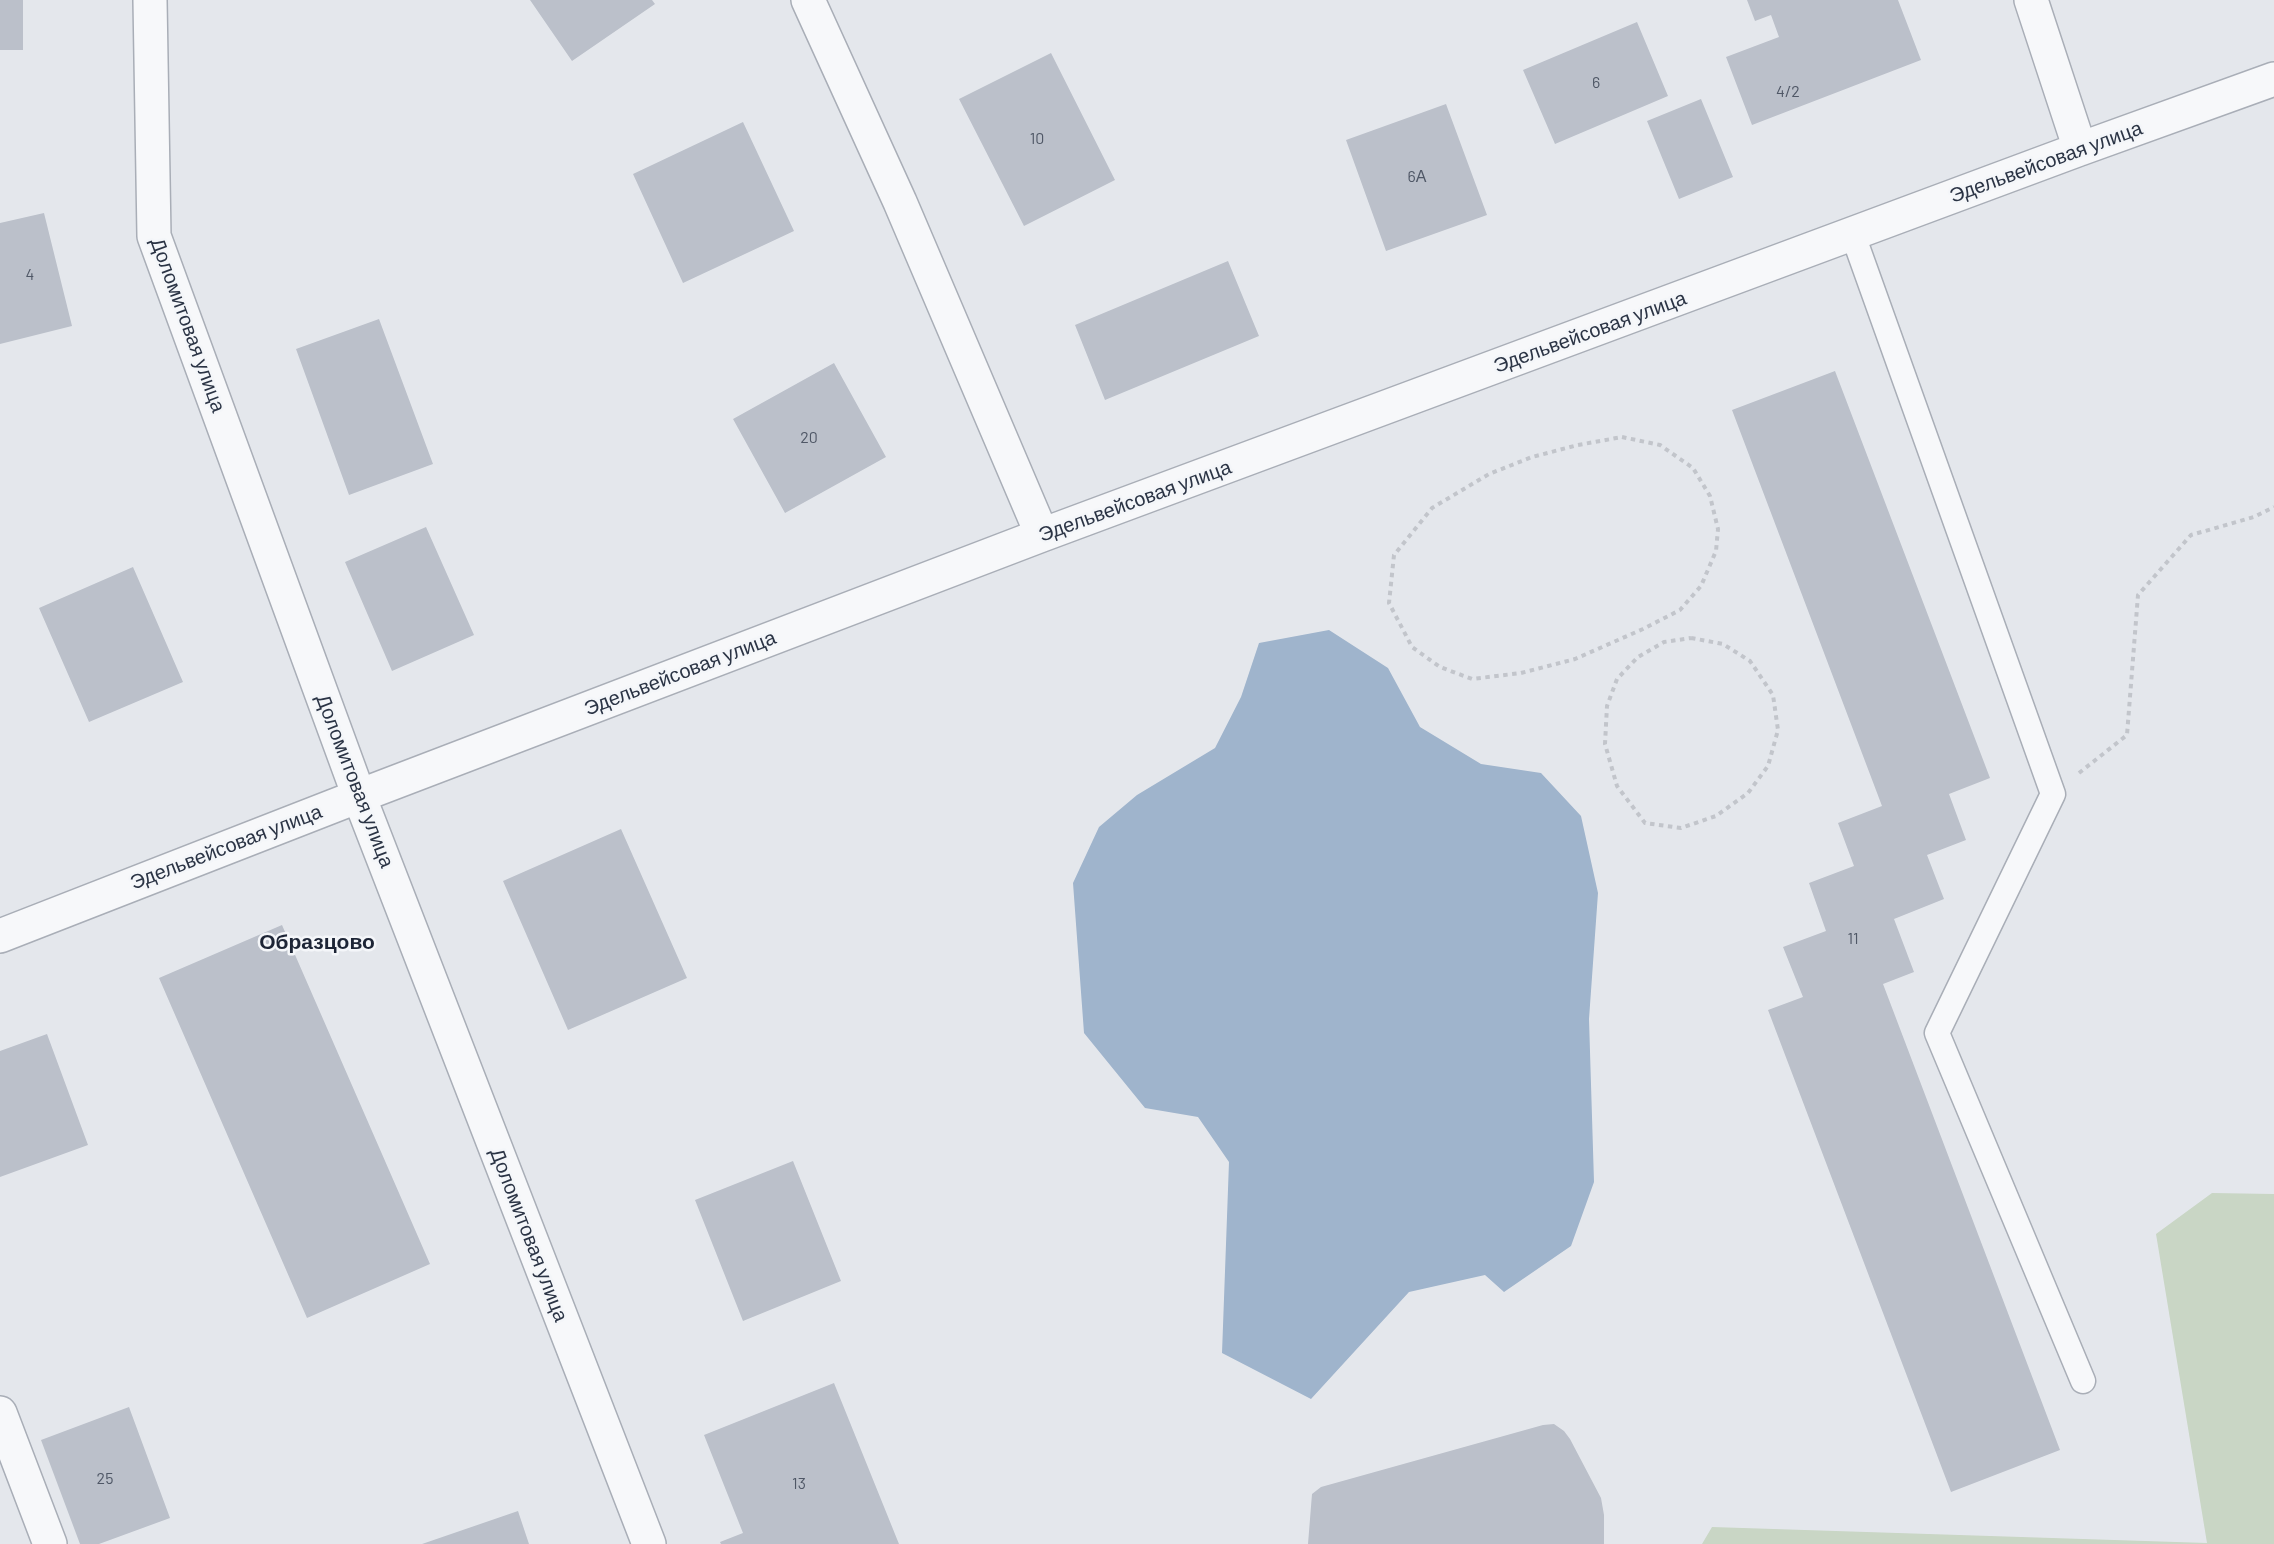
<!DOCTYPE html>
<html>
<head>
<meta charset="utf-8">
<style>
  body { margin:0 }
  canvas { display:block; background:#e4e7ec }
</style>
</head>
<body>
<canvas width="2274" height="1544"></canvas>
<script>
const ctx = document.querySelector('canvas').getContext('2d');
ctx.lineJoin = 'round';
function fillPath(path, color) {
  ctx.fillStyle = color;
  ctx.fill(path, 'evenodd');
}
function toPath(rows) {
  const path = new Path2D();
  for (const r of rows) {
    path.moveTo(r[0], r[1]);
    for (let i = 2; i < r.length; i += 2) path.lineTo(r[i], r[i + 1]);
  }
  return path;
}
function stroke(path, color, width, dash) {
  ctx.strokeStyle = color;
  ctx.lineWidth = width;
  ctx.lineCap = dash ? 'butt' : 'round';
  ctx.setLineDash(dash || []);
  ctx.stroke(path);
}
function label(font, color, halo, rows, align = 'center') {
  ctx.font = font + ' Barlow,sans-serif';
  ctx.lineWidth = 5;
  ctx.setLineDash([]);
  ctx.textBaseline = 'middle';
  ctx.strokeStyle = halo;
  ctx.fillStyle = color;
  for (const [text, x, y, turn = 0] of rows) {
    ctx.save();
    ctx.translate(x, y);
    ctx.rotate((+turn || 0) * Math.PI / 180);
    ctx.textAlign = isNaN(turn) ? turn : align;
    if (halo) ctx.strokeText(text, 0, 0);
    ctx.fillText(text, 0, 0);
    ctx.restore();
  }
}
const green = toPath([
  [2212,1193,2274,1194,2274,1544,1702,1544,1712,1527,2207,1543,2156,1234]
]);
const water = toPath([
  [1329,630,1388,668,1420,727,1481,764,1541,773,1581,816,1598,893,1589,1019,1594,1182,1571,1246,1504,1292,1485,1275,1409,1292,1311,1399,1222,1353,1229,1162,1198,1117,1145,1108,1084,1033,1073,883,1099,827,1137,795,1215,748,1241,697,1259,643]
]);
const building = toPath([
  [0,0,23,0,23,50,0,50],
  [530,0,652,0,655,4,572,61],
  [1747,0,1898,0,1921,60,1752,125,1726,57,1779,37,1771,15,1755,21],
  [1637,22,1668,96,1555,144,1523,70],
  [1051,53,1115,180,1024,226,959,99],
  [1701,99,1733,177,1679,199,1647,121],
  [1446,104,1487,215,1386,251,1346,140],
  [743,122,794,231,683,283,633,174],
  [44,213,72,326,0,344,0,223],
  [1228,261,1259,336,1105,400,1075,325],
  [379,319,433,464,349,495,296,349],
  [834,363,886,457,785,513,733,419],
  [1835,371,1990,778,1949,794,1966,840,1927,855,1944,899,1894,919,1914,972,1883,984,2060,1450,1951,1492,1768,1010,1803,997,1783,947,1826,931,1809,883,1854,866,1838,823,1882,806,1732,410],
  [426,527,474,635,392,671,345,562],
  [133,567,183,682,89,722,39,608],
  [621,829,687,978,568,1030,503,881],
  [282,925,430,1264,307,1318,159,978],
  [47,1034,88,1145,0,1177,0,1051],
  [793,1161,841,1281,743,1321,695,1200],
  [834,1383,899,1544,721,1544,720,1542,743,1533,704,1435],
  [129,1407,170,1518,99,1544,80,1544,41,1440],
  [1554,1424,1564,1431,1570,1439,1601,1498,1604,1515,1604,1544,1308,1544,1312,1494,1321,1487,1543,1425],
  [518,1511,529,1544,422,1544]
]);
const path = toPath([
  [1622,437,1660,445,1693,468,1710,496,1718,529,1716,551,1701,586,1680,610,1643,629,1575,659,1521,673,1472,679,1440,667,1412,647,1389,603,1394,555,1432,508,1489,474,1532,457,1578,445,1622,437],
  [1691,638,1723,644,1750,661,1773,695,1778,730,1768,766,1748,793,1716,816,1681,828,1645,823,1617,786,1605,744,1607,706,1617,679,1638,657,1664,642,1691,638],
  [2079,773,2127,735,2138,595,2191,535,2254,517,2274,507]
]);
const service = toPath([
  [1853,235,2053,794,1937,1033,2083,1381]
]);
const minor = toPath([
  [150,0,154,236,359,796,649,1544],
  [808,0,900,202,1042,535],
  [2031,0,2080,149],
  [0,936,359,796,1042,535,2080,149,2274,79],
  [0,1413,50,1544]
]);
const numberNames = [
  ["6",1596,83],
  ["4/2",1788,92],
  ["10",1037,139],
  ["6А",1417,177],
  ["4",30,275],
  ["20",809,438],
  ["11",1853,939],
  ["25",105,1479],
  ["13",799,1484]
];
const streetNames = [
  ["Эдельвейсовая улица",2046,162,-20],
  ["Доломитовая улица",188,325,70],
  ["Эдельвейсовая улица",1590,332,-20],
  ["Эдельвейсовая улица",1135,501,-20],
  ["Эдельвейсовая улица",680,673,-21],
  ["Доломитовая улица",355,781,69],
  ["Эдельвейсовая улица",226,847,-21],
  ["Доломитовая улица",529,1235,69]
];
const neighbourhoodNames = [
  ["Образцово",317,942]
];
fillPath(green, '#c9d6c5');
fillPath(water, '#9fb4cc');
fillPath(building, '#bbc0ca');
stroke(service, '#a9aeb7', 27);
stroke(minor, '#a9aeb7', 36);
stroke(path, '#c2c5cb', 4, [4.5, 4.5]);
stroke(service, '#f7f8fa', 24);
stroke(minor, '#f7f8fa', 33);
label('16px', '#4f5766', null, numberNames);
label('20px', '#2b3445', '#f4f6f9', streetNames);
label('bold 21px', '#1d2536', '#f4f6f9', neighbourhoodNames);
</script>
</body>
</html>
